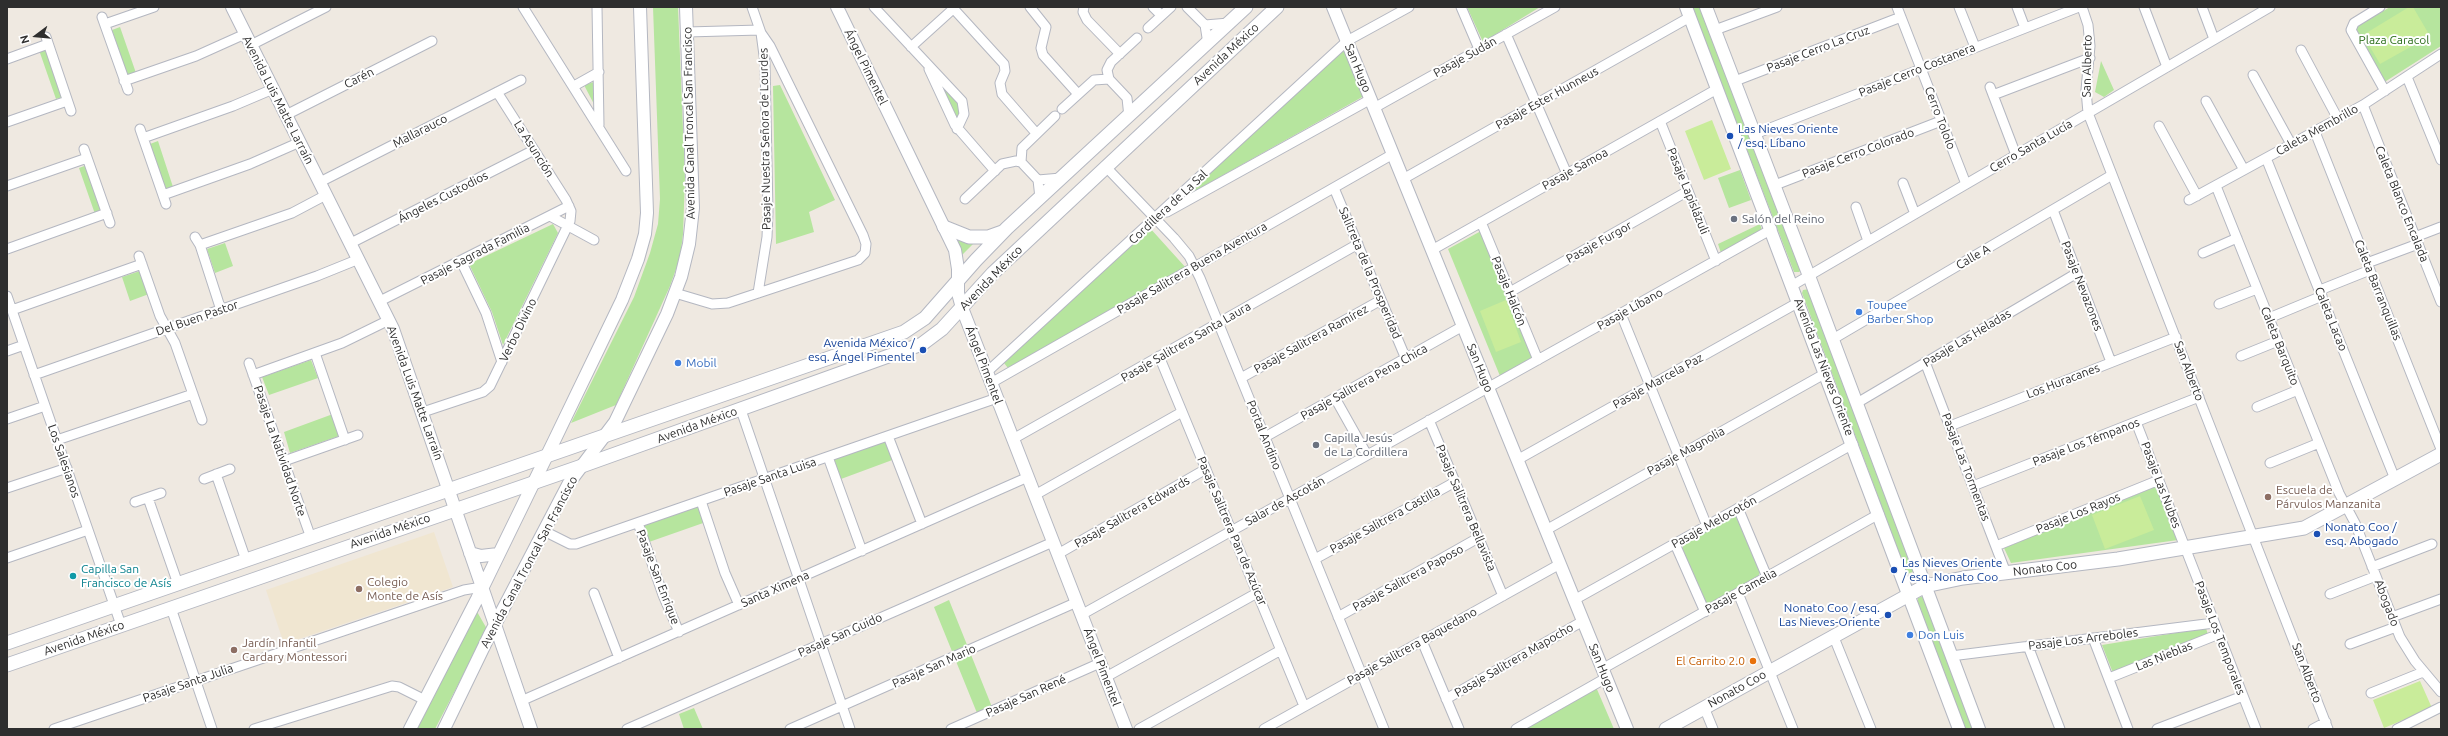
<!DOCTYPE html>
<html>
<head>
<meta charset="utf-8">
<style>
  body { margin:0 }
  #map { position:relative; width:2448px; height:736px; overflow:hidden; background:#efe9e1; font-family:Ubuntu,sans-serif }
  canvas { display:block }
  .frame { position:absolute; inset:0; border:8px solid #2e2e2e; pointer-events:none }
  .north { position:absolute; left:16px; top:16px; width:40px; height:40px; -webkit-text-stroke:3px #fff; paint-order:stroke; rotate:254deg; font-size:11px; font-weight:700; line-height:16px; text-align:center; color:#2e2e2e }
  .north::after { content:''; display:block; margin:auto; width:14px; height:18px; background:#2e2e2e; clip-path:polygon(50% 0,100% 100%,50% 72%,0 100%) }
</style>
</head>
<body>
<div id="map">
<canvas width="2448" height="736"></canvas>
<div class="frame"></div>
<div class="north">N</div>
</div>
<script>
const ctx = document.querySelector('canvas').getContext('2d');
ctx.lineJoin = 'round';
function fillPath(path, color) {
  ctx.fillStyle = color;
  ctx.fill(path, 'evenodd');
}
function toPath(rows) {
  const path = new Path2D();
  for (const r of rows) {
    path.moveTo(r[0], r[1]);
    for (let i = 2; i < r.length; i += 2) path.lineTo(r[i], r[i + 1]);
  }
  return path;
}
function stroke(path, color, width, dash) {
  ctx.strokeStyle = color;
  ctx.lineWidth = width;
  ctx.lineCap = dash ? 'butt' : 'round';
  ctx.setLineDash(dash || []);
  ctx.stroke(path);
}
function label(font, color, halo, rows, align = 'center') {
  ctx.font = font + ' Ubuntu,sans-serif';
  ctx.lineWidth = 4;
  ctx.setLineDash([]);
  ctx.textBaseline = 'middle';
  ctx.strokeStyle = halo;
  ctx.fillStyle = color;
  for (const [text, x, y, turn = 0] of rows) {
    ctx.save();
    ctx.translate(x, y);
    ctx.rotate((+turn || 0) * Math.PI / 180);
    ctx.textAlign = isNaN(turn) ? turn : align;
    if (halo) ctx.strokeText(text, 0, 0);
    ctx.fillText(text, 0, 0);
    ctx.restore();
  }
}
const education = toPath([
  [434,532,453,587,284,644,266,590]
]);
const green = toPath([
  [653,7,678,7,685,178,683,234,680,258,670,286,616,405,571,423,634,297,650,253,658,224,660,199],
  [1467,7,1540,7,1483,42],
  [1692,7,1701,7,1803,269,1799,272,1794,272],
  [2390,7,2441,7,2441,46,2383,83,2353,29],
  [120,27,136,73,128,76,112,30],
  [1345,47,1364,96,1186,196],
  [47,48,63,97,56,99,39,50],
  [2101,61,2114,90,2104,97,2095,92],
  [936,77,958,100,961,109,957,123],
  [597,81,596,108,584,85],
  [780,85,835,200,809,212,814,232,776,244,773,86],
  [158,141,173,187,166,190,150,144],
  [87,165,103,211,95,214,79,168],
  [1740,170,1751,200,1729,208,1718,178],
  [553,224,558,233,503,345,492,312,469,264],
  [1760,224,1763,233,1722,256,1718,244],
  [1149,227,1187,269,1008,368,1004,363],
  [1481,231,1534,359,1500,376,1448,249],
  [956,238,973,244,962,255],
  [225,243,233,266,215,273,207,249],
  [140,271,149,294,130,301,122,277],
  [1810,289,1915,571,1907,574,1802,293,1803,290],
  [311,360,318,378,269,395,262,377],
  [333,414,342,435,290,453,284,432],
  [884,438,895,459,841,479,834,459],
  [2157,486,2178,540,2011,563,2004,548],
  [699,506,706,522,649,542,644,528,645,524],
  [1733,516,1738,517,1760,572,1758,577,1706,605,1682,549,1684,543],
  [1923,596,1973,729,1965,729,1918,604,1918,598],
  [949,600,992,707,977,713,934,607],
  [476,610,487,629,435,729,415,729],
  [2206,628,2208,635,2113,673,2102,645],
  [1596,687,1614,729,1526,729],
  [694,708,703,729,684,729,679,714]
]);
const pitch = toPath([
  [2409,7,2413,7,2430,36,2380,64,2363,35],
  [1712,120,1731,169,1704,180,1685,131],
  [1506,300,1521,342,1496,352,1480,311],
  [2140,496,2154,530,2105,549,2092,515],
  [2420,681,2432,708,2384,728,2373,700]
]);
const minor = toPath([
  [523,7,626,171],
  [597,7,599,125],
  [752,7,761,33,765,63,768,212,767,237,758,293],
  [874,7,962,101,964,114,957,129],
  [952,7,1004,64,1005,71,1000,83,1002,94,1036,133],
  [1030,7,1046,27,1041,48,1043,55,1078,94],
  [1084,7,1083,12,1087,20,1120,54],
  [1153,7,1161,15],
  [1187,7,1205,25,1208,44],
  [1461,7,1479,49],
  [1897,7,1966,184],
  [1959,7,1975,47],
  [2017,7,2025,28],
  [2082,7,2088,25,2090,46,2086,90,2088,113,2328,729],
  [2144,7,2167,67],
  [2202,7,2214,39],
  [2380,7,2354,23,2351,30,2385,91],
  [102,17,128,90],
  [105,24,154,7],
  [1205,25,1229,23],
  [1148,28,1171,7],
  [1715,30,1777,7],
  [687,32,760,30],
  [1506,34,1567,174],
  [46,37,71,111],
  [251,45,326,7],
  [911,47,953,9],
  [2301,50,2338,119],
  [7,59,48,44],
  [929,69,955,125,995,171],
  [2253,75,2291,144],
  [2407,77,2441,160],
  [124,81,196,56,245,34],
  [1735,81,1901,17],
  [574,86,599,72],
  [1990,87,2016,155],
  [1993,95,2090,58],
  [2206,101,2244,170],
  [2363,105,2441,302],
  [1374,108,1555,7],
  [1062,109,1094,80,1109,79],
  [286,115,432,41],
  [1129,117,1127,98,1109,79,1107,70,1111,62,1137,38],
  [1660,121,1716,261],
  [7,122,67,101],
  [2159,126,2197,196],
  [140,129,166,204],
  [2315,132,2441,449],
  [1755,134,2079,7],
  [143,138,233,106,273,89],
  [84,149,110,223],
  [2266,158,2395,479],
  [1021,162,1022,148,1055,116],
  [1105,166,1174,238,1189,256,1200,278,1384,729],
  [1403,179,1690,17],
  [1038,180,1061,178],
  [320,182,521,80],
  [1903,183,1915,214],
  [1775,185,1941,121],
  [7,186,87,158],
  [2216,186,2339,493,2355,523,2400,637,2415,661,2441,692],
  [1334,188,1406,359],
  [163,195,250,164,300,142],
  [965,199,1002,164,1016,161,1021,162,1038,180,1040,198],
  [2189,200,2363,105,2441,54],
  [1856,207,1868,241],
  [2053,210,2111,362],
  [1167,212,1371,99],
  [550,216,594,240],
  [1481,222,1538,360],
  [195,237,200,245,221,310],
  [2415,237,2441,227],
  [351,243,534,150],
  [200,245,292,213,326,195],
  [7,249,107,213],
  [1432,250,1717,89],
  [2203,253,2237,238],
  [139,256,160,316,175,343,202,420],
  [461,261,486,313,502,362],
  [2367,263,2418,244],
  [1793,285,2270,7],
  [2320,290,2370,270],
  [1510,292,1688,191],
  [675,293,712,304,728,303,858,260,865,253,866,244,863,235,770,46,761,33],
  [7,296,121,625],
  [380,301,569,206],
  [2219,304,2257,289],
  [12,310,142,264],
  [1621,314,1707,526],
  [2269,318,2322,296],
  [1833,339,2112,175],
  [7,351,24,345],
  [315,353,345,440],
  [1159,356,1304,706],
  [2241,356,2278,341],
  [1925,362,2006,573],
  [249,363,311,538],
  [987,372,1347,41,1409,7],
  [34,375,317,276,359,259],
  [253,375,342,343,389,320],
  [1241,378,1381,300],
  [991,383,1393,154],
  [1335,398,1367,455],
  [1857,403,2077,273],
  [2257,407,2298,390],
  [741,410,850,729],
  [423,412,483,392,490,386,570,221,571,211,566,200,497,92],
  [7,419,45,406],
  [1429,420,1503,596],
  [2136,422,2256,729],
  [1950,426,2176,337],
  [888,436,922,524],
  [1265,437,1463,326],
  [1013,439,1358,244],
  [57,440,193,394],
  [828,457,862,551],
  [1517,460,1799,302],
  [284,461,358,435],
  [2270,463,2319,443],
  [216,474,246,560],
  [204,479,230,469],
  [1973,486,2199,397],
  [7,488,67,468],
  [1035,495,1182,412],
  [148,498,178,584],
  [701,501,725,573,739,605],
  [135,502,161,493],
  [1738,508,1767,577],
  [638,523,663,595,679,632],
  [1546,530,1826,373],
  [544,531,570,544,576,544,997,398],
  [1675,544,1705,612],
  [1996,546,2159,480],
  [1058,554,1206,469],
  [7,558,88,530],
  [1315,559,1455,482],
  [2372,567,2432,544],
  [594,593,619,658],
  [1738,593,1793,729],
  [2330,594,2376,576],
  [1574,600,1853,444],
  [171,608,212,729],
  [1081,615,1772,229],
  [1338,617,1478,538],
  [2392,617,2441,599],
  [1833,635,1871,729],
  [2093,638,2128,729],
  [1422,641,1459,729],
  [2350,644,2396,627],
  [2028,646,2060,729],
  [1951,656,2214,623],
  [1602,669,1879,514],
  [1106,677,1257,593],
  [2109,678,2219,634],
  [2371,693,2423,672],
  [1446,699,1583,621],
  [521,701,1028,477],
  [1704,707,1713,729],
  [54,729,464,590,482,587],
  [254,729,392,686,399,687,425,700],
  [627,729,1053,542],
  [790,729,1077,602],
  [951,729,1100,663],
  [1139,729,1281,650],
  [1264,729,1560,564],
  [1516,729,1606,678],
  [2157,729,2243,696],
  [2313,729,2326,722],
  [2397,729,2441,707]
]);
const tertiary = toPath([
  [232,7,393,329,531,729],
  [837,7,955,250,958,269,958,293,962,308,1126,729],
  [1333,7,1627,729],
  [1686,7,1959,729],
  [1706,7,1809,276,1979,729],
  [470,553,481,556,498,554],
  [410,729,477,599,554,441,622,300,638,259,645,234,647,213,640,7],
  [444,729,489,636,569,483,615,422,667,314,681,277,689,244,693,208,686,7]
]);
const secondary = toPath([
  [944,227,969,237,988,237,1002,232],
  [7,643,904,332,925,318,976,260,1007,228,1246,7],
  [7,665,579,467,922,344,942,329,993,273,1277,7],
  [1666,729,1925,586,1963,578,2118,559,2304,528,2441,454]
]);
const markers = [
  [1730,136,4,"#1a4fb4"],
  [1734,219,4,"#6b7280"],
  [1859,312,4,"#3f7fe0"],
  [923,350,4,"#1a4fb4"],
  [678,363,4,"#3f7fe0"],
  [1316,445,4,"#6b7280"],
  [2268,497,4,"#8d6e63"],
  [2317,534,4,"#1a4fb4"],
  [1894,570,4,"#1a4fb4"],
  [73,576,4,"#0f9aa8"],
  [359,589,4,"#8d6e63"],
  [1888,615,4,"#1a4fb4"],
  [1910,635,4,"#3f7fe0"],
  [234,650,4,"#8d6e63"],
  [1753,661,4,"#e8710a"]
];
const parkNames = [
  ["Plaza Caracol",2394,40]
];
const streetNames = [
  ["Pasaje Cerro La Cruz",1818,49,-21],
  ["Avenida México",1226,54,-43],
  ["Pasaje Sudán",1465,57,-29],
  ["San Alberto",2087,66,-89],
  ["Ángel Pimentel",866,67,64],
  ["San Hugo",1358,68,68],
  ["Pasaje Cerro Costanera",1917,70,-22],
  ["Carén",359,78,-27],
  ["Pasaje Ester Hunneus",1547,98,-29],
  ["Avenida Luis Matte Larraín",278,100,63],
  ["Cerro Tololo",1940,118,69],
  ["Avenida Canal Troncal San Francisco",689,123,-91],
  ["Caleta Membrillo",2317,130,-29],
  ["Mallarauco",420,131,-27],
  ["Pasaje Nuestra Señora de Lourdes",765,139,-91],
  ["Cerro Santa Lucía",2031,146,-30],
  ["La Asunción",534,149,58],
  ["Pasaje Cerro Colorado",1858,153,-21],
  ["Pasaje Samoa",1575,169,-29],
  ["Pasaje Lapislázuli",1688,191,68],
  ["Ángeles Custodios",443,197,-27],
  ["Caleta Blanco Encalada",2402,204,68],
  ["Cordillera de La Sal",1168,207,-43],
  ["Pasaje Furgor",1599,242,-29],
  ["Pasaje Sagrada Familia",475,254,-27],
  ["Calle A",1973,257,-30],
  ["Pasaje Salitrera Buena Aventura",1192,268,-30],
  ["Salitreta de la Prosperidad",1370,273,67],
  ["Avenida México",991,278,-46],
  ["Pasaje Nevazones",2082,286,69],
  ["Caleta Barranquillas",2378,290,68],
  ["Pasaje Halcón",1509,291,68],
  ["Pasaje Líbano",1630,309,-29],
  ["Del Buen Pastor",197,318,-19],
  ["Caleta Lacao",2331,319,68],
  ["Verbo Divino",518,330,-64],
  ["Pasaje Las Heladas",1967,338,-31],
  ["Pasaje Salitrera Ramírez",1311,339,-29],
  ["Pasaje Salitrera Santa Laura",1186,342,-30],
  ["Caleta Barquito",2280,346,68],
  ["Ángel Pimentel",984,365,69],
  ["Avenida Las Nieves Oriente",1824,367,69],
  ["San Hugo",1480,368,68],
  ["San Alberto",2189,371,69],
  ["Pasaje Marcela Paz",1658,381,-29],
  ["Los Huracanes",2063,381,-21],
  ["Pasaje Salitrera Pena Chica",1364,382,-29],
  ["Avenida Luis Matte Larraín",415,393,70],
  ["Avenida México",697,425,-20],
  ["Portal Andino",1264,435,68],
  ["Pasaje Los Témpanos",2086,442,-21],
  ["Pasaje La Natividad Norte",280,451,71],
  ["Pasaje Magnolia",1686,451,-29],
  ["Los Salesianos",64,461,71],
  ["Pasaje Las Tormentas",1966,467,69],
  ["Pasaje Santa Luisa",770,477,-19],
  ["Pasaje Las Nubes",2161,485,69],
  ["Salar de Ascotán",1285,501,-29],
  ["Pasaje Salitrera Bellavista",1466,508,67],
  ["Pasaje Salitrera Edwards",1132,512,-30],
  ["Pasaje Los Rayos",2078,513,-22],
  ["Pasaje Salitrera Castilla",1385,520,-29],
  ["Pasaje Melocotón",1714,522,-29],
  ["Avenida México",390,531,-19],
  ["Pasaje Salitrera Pan de Azúcar",1232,531,67],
  ["Avenida Canal Troncal San Francisco",529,562,-62],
  ["Nonato Coo",2045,568,-7],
  ["Pasaje San Enrique",658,577,69],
  ["Pasaje Salitrera Paposo",1408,578,-29],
  ["Santa Ximena",775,589,-24],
  ["Pasaje Camelia",1741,591,-29],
  ["Abogado",2387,603,69],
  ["Pasaje San Guido",840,635,-24],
  ["Avenida México",84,638,-19],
  ["Pasaje Los Temporales",2220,638,69],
  ["Pasaje Los Arreboles",2083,639,-7],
  ["Pasaje Salitrera Baquedano",1412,646,-29],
  ["Las Nieblas",2164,656,-22],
  ["Pasaje Salitrera Mapocho",1514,660,-30],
  ["Pasaje San Mario",934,666,-24],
  ["Ángel Pimentel",1102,667,69],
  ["San Hugo",1602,668,68],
  ["San Alberto",2307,673,69],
  ["Pasaje Santa Julia",188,683,-19],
  ["Nonato Coo",1737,689,-29],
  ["Pasaje San René",1026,696,-24]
];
const transitNames = [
  ["Las Nieves Oriente",1738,129],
  ["/ esq. Líbano",1738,143],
  ["Avenida México /",915,343,"right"],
  ["esq. Ángel Pimentel",915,357,"right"],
  ["Nonato Coo /",2325,527],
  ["esq. Abogado",2325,541],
  ["Las Nieves Oriente",1902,563],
  ["/ esq. Nonato Coo",1902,577],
  ["Nonato Coo / esq.",1880,608,"right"],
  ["Las Nieves-Oriente",1880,622,"right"]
];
const worshipNames = [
  ["Salón del Reino",1742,219],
  ["Capilla Jesús",1324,438],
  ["de La Cordillera",1324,452]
];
const shopNames = [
  ["Toupee",1867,305],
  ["Barber Shop",1867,319],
  ["Mobil",686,363],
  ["Don Luis",1918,635]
];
const educationNames = [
  ["Escuela de",2276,490],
  ["Párvulos Manzanita",2276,504],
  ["Colegio",367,582],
  ["Monte de Asís",367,596],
  ["Jardín Infantil",242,643],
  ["Cardary Montessori",242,657]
];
const cultureNames = [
  ["Capilla San",81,569],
  ["Francisco de Asís",81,583]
];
const foodNames = [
  ["El Carrito 2.0",1745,661]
];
fillPath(education, '#f0e6d1');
fillPath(green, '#b6e59e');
fillPath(pitch, '#c9ec9a');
stroke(minor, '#b4b7c1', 11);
stroke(tertiary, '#b4b7c1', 14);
stroke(secondary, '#b4b7c1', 15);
stroke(minor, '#fff', 9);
stroke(tertiary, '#fff', 12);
stroke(secondary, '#fff', 13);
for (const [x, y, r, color] of markers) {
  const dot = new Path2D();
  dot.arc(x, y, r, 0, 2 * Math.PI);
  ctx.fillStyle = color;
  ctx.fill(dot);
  stroke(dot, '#fff', 1.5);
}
label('12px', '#2c6e1b', '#fff', parkNames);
label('12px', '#2e2e2e', '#fff', streetNames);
label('12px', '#164399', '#fff', transitNames, 'left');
label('12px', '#5b616d', '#fff', worshipNames, 'left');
label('12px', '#366cbe', '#fff', shopNames, 'left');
label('12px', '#785e54', '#fff', educationNames, 'left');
label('12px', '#0d838f', '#fff', cultureNames, 'left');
label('12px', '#c56008', '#fff', foodNames, 'right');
</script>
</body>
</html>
